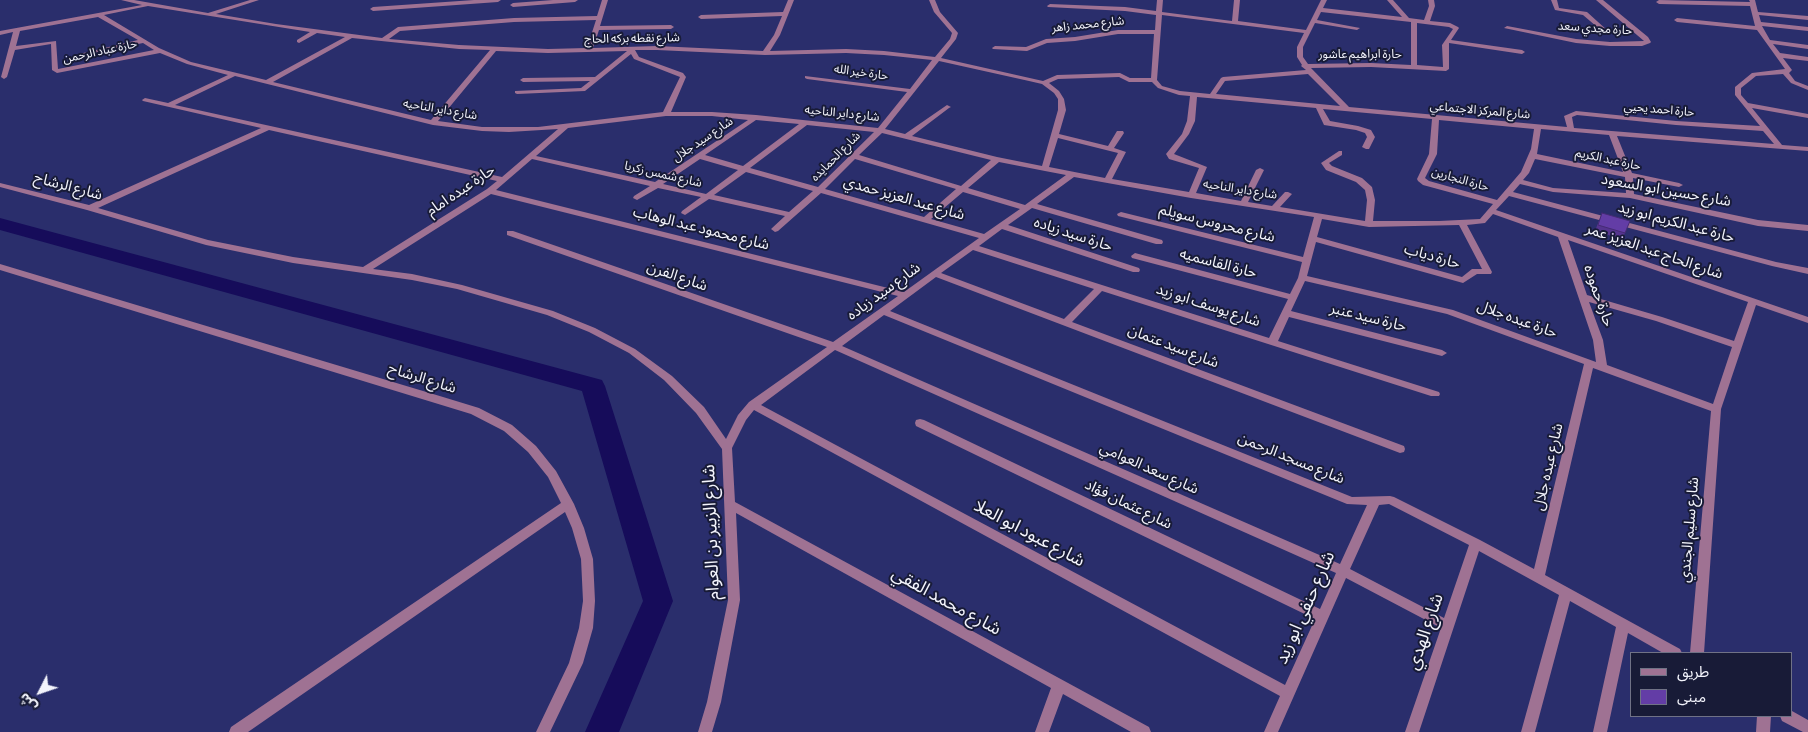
<!DOCTYPE html>
<html>
<head>
<meta charset="utf-8">
<style>
  body { margin:0 }
  #map { position:relative; width:1808px; height:732px; overflow:hidden; background:#2a2e6c; font-family:"Sofia Sans Condensed","Noto Sans Arabic",sans-serif }
  canvas { display:block }
  .legend { position:absolute; left:1630px; top:652px; width:162px; height:65px; box-sizing:border-box; background:#181b37; border:1px solid #707286; margin:0; padding:6px 9px; list-style:none; font-size:15px; color:#f3f4fc }
  .legend li { display:flex; align-items:center; gap:10px; height:25px }
  .legend b { width:25px; border:1px solid #707286 }
  .north { position:absolute; left:15px; top:667px; width:50px; height:50px; -webkit-text-stroke:4px #181b37; paint-order:stroke; rotate:229deg; font-size:14px; font-weight:700; line-height:20px; text-align:center; color:#f3f4fc }
  .north::after { content:''; display:block; margin:auto; width:18px; height:22px; background:#f3f4fc; clip-path:polygon(50% 0,100% 100%,50% 72%,0 100%) }
</style>
</head>
<body>
<div id="map">
<canvas width="1808" height="732"></canvas>
<ul class="legend">
<li><b style="height:6px;background:#9f7293"></b>طريق</li>
<li><b style="height:14px;background:#633da6"></b>مبنى</li>
</ul>
<div class="north">ش</div>
</div>
<script>
const ctx = document.querySelector('canvas').getContext('2d');
ctx.lineJoin = 'round';
function toPath(rows) {
  const path = new Path2D();
  for (const r of rows) {
    path.moveTo(r[0], r[1]);
    for (let i = 2; i < r.length; i += 2) path.lineTo(r[i], r[i + 1]);
  }
  return path;
}
function fillPath(path, color) {
  ctx.fillStyle = color;
  ctx.fill(path, 'evenodd');
}
function stroke(path, color, width, dash) {
  ctx.strokeStyle = color;
  ctx.lineWidth = width;
  ctx.lineCap = dash ? 'butt' : 'round';
  ctx.setLineDash(dash || []);
  ctx.stroke(path);
}
function label(font, color, halo, rows, align = 'center') {
  ctx.font = font + ' "Sofia Sans Condensed","Noto Sans Arabic",sans-serif';
  ctx.lineWidth = 4;
  ctx.setLineDash([]);
  ctx.textBaseline = 'middle';
  ctx.strokeStyle = halo;
  ctx.fillStyle = color;
  for (const [text, x, y, turn = 0] of rows) {
    ctx.save();
    ctx.translate(x, y);
    ctx.rotate((+turn || 0) * Math.PI / 180);
    ctx.textAlign = isNaN(turn) ? turn : align;
    if (halo) ctx.strokeText(text, 0, 0);
    ctx.fillText(text, 0, 0);
    ctx.restore();
  }
}
const canal = toPath([
  [0,218,602,380,605,386,673,601,619,732,585,732,643,601,582,391,0,230,0,218]
]);
const street = toPath([
  [121,0,134,0,208,13,250,0,259,0,216,14,276,24,382,38,398,27,514,18,597,16,602,0,608,0,600,26,671,25,674,27,671,29,599,30,593,48,657,46,763,51,774,35,782,16,701,19,698,17,701,15,783,12,788,0,794,0,780,35,770,51,846,49,884,51,935,57,950,39,952,33,934,12,929,0,935,0,940,12,958,33,956,39,941,58,1043,81,1057,75,1120,73,1130,78,1151,78,1154,34,1118,34,1075,41,1047,43,1027,51,993,49,992,48,995,46,1026,47,1046,39,1075,37,1118,30,1155,30,1156,15,1125,11,1048,7,1047,6,1050,4,1125,7,1156,11,1157,0,1163,0,1162,12,1232,21,1234,0,1240,0,1238,21,1306,30,1321,0,1327,0,1323,8,1402,17,1387,0,1393,0,1409,18,1424,20,1429,6,1428,0,1434,0,1435,6,1430,21,1450,23,1458,27,1459,28,1451,40,1522,50,1525,52,1522,54,1449,43,1449,69,1446,71,1371,67,1311,68,1349,107,1567,127,1564,116,1576,111,1676,121,1760,126,1735,95,1735,87,1752,73,1785,69,1757,30,1677,22,1674,20,1677,18,1755,26,1750,6,1659,4,1656,2,1659,0,1750,2,1749,0,1755,0,1758,12,1808,16,1808,20,1759,15,1761,22,1808,27,1808,31,1762,26,1770,40,1808,45,1808,49,1773,44,1780,53,1808,57,1808,61,1783,58,1792,70,1789,73,1795,81,1808,86,1808,90,1791,83,1783,74,1756,76,1741,88,1741,95,1748,103,1808,114,1808,118,1752,108,1782,145,1808,147,1808,151,1617,136,1632,173,1679,183,1683,185,1679,187,1633,178,1634,194,1758,220,1808,225,1808,231,1758,226,1630,198,1553,192,1520,184,1513,192,1776,262,1808,268,1808,274,1772,266,1509,196,1496,210,1808,317,1808,323,1756,305,1721,409,1704,653,1690,653,1711,411,1593,368,1545,575,1680,649,1682,653,1663,653,1628,633,1607,732,1593,732,1616,627,1570,601,1535,732,1521,732,1559,595,1479,551,1419,732,1405,732,1441,628,1346,578,1278,732,1264,732,1280,696,754,410,746,420,732,448,735,502,1149,727,1151,732,1131,732,1063,694,1049,732,1035,732,1051,688,736,513,740,600,721,702,712,732,698,732,707,702,728,600,722,449,696,413,664,380,629,353,589,332,547,315,457,289,412,280,293,263,206,245,87,210,0,187,0,183,89,205,261,128,143,101,142,100,145,98,168,103,228,75,187,64,160,53,57,73,52,70,51,44,15,50,7,77,4,79,1,77,13,32,0,35,0,31,142,5,121,0],
  [148,6,310,32,297,40,297,42,299,43,317,33,345,37,266,80,191,62,159,48,104,15,148,6],
  [1321,12,1411,22,1411,65,1371,63,1308,64,1303,57,1303,47,1315,23,1357,30,1360,28,1317,20,1321,12],
  [1162,15,1304,33,1297,47,1297,57,1302,65,1301,66,1306,70,1223,77,1221,78,1210,94,1180,91,1162,86,1157,80,1162,15],
  [98,17,138,40,79,54,79,56,143,43,154,50,58,69,56,41,16,46,20,31,98,17],
  [596,20,587,48,548,49,459,45,389,39,400,31,514,22,596,20],
  [1417,23,1449,27,1453,29,1442,45,1443,67,1417,65,1417,23],
  [352,38,459,49,490,50,431,120,273,82,352,38],
  [635,50,657,50,765,55,846,53,884,55,932,60,910,89,805,76,805,78,807,79,907,92,878,128,756,115,712,112,671,112,686,77,683,73,639,57,635,50],
  [496,51,548,53,627,51,595,77,523,78,520,80,523,82,590,81,581,88,515,91,515,93,517,94,585,91,631,54,634,59,680,77,663,112,538,127,482,127,438,121,496,51],
  [939,61,1029,81,1042,84,1054,93,1058,99,1058,110,1042,166,997,157,912,136,949,108,951,107,947,105,905,134,885,129,939,61],
  [1308,74,1340,106,1216,94,1225,81,1308,74],
  [235,76,433,125,482,131,509,132,558,129,502,177,175,105,235,76],
  [1119,77,1129,82,1152,82,1158,88,1179,95,1190,96,1187,121,1182,134,1166,154,1169,159,1199,168,1189,192,1112,179,1126,152,1114,148,1124,133,1123,131,1117,131,1108,146,1059,134,1066,110,1064,99,1059,91,1049,83,1058,79,1119,77],
  [1197,97,1316,108,1324,125,1356,130,1365,133,1367,137,1362,147,1366,149,1369,149,1375,137,1371,130,1358,126,1330,121,1323,109,1432,119,1429,154,1417,179,1418,181,1423,185,1493,204,1480,219,1439,221,1373,221,1375,200,1372,187,1362,178,1332,166,1329,163,1342,155,1342,151,1339,151,1321,163,1326,170,1356,182,1365,190,1367,200,1365,221,1280,207,1292,194,1288,192,1285,192,1272,206,1248,202,1264,170,1260,168,1256,170,1241,201,1196,193,1207,167,1174,154,1189,134,1195,121,1197,97],
  [1577,115,1676,125,1763,131,1774,144,1574,128,1572,117,1577,115],
  [666,116,712,116,748,120,655,182,536,156,568,128,666,116],
  [756,120,799,124,743,166,705,155,756,120],
  [1439,120,1534,129,1531,149,1521,172,1497,200,1429,181,1425,178,1437,154,1439,120],
  [807,125,874,132,818,187,750,168,807,125],
  [1541,129,1609,135,1623,172,1537,154,1541,129],
  [269,130,497,181,487,189,363,267,293,257,208,240,98,208,269,130],
  [882,133,991,160,961,186,859,155,882,133],
  [1058,138,1118,153,1105,178,1049,167,1058,138],
  [532,159,650,186,634,196,633,198,637,200,658,188,701,197,682,211,681,213,685,215,709,199,785,216,771,229,775,232,778,231,821,193,979,238,904,292,496,190,532,159],
  [700,159,738,170,706,194,663,184,700,159],
  [855,159,956,189,924,217,825,189,855,159],
  [1535,159,1625,177,1626,193,1553,188,1523,180,1529,173,1535,159],
  [999,162,1045,171,1066,175,1025,205,968,188,999,162],
  [746,172,813,191,789,212,714,195,746,172],
  [1074,177,1191,198,1314,217,1303,257,1121,212,1117,214,1118,216,1302,262,1298,278,1290,294,1135,253,1131,256,1132,258,1288,299,1269,338,979,246,1002,229,1133,272,1139,272,1140,270,1139,268,1008,225,1032,208,1156,244,1162,244,1163,242,1162,240,1037,204,1074,177],
  [963,192,1020,209,984,234,931,219,963,192],
  [491,194,898,296,833,342,513,231,507,231,507,235,827,347,749,402,738,415,726,439,704,407,672,376,635,349,595,328,553,311,462,285,412,274,373,269,491,194],
  [1493,214,1558,237,1593,340,1596,362,1453,310,1307,276,1316,242,1463,283,1477,274,1491,274,1492,272,1467,225,1485,223,1493,214],
  [1322,219,1369,227,1459,225,1482,269,1472,269,1462,277,1317,237,1322,219],
  [1568,240,1748,302,1734,341,1662,317,1587,295,1568,240],
  [973,250,1094,289,1064,319,941,273,973,250],
  [936,277,1400,453,1404,452,1405,449,1404,446,1072,322,1102,291,1431,396,1439,396,1440,394,1439,392,1278,341,1289,317,1442,356,1447,353,1442,350,1291,311,1305,281,1447,314,1584,364,1534,569,1480,540,1394,497,1390,496,1352,497,890,311,936,277],
  [1589,302,1656,321,1732,347,1713,404,1607,365,1603,340,1589,302],
  [884,315,1347,504,1367,505,1340,564,842,346,884,315],
  [835,350,1336,573,1320,609,924,420,920,419,916,420,915,423,916,426,1315,619,1285,685,761,405,835,350],
  [1389,504,1469,545,1444,618,1350,569,1379,505,1389,504],
  [474,0,501,0,498,2,373,11,370,9,373,7,474,0],
  [553,0,578,0,575,2,513,7,510,5,513,3,553,0],
  [1551,0,1557,0,1559,8,1587,12,1608,31,1603,32,1583,15,1555,10,1551,0],
  [1596,0,1603,0,1648,37,1651,42,1650,43,1642,46,1610,46,1576,43,1504,28,1507,26,1576,39,1610,42,1644,41,1596,0],
  [0,264,443,397,479,408,512,425,536,446,556,471,574,504,584,528,593,559,595,601,593,628,583,663,550,732,536,732,569,663,579,628,583,601,581,559,572,528,565,512,248,732,229,732,231,727,561,503,548,477,528,452,504,431,471,414,0,270,0,264],
  [1792,711,1808,720,1808,732,1803,732,1782,721,1780,716,1792,716,1792,711],
  [1757,716,1771,716,1770,732,1756,732,1757,716]
]);
const wall = toPath([
  [1602,213,1625,233,1622,239,1595,231]
]);
const building = toPath([
  [1602,213,1630,221,1625,233,1598,225,1602,213]
]);
const farStreetnames = [
  ["شارع محمد زاهر",1088,25,-6],
  ["حارة مجدي سعد",1595,29,4],
  ["شارع نقطه بركه الحاج",632,39,-1],
  ["حارة عباد الرحمن",100,52,-12],
  ["حارة ابراهيم عاشور",1360,55],
  ["حارة خير الله",861,73,8],
  ["شارع داير الناحيه",440,110,10],
  ["حارة احمد يحيي",1659,110,5],
  ["شارع المركز الاجتماعي",1480,111,5],
  ["شارع داير الناحيه",842,114,6],
  ["شارع سيد جلال",703,140,-34],
  ["شارع الحمايده",836,157,-45],
  ["حارة عبد الكريم",1608,160,12],
  ["شارع شمس زكريا",663,175,13],
  ["حارة النجارين",1460,180,16],
  ["شارع داير الناحيه",1240,190,9]
];
const streetNames = [
  ["شارع الرشاح",68,187,15],
  ["حارة عبده امام",461,191,-34],
  ["شارع حسين ابو السعود",1666,191,10],
  ["شارع عبد العزيز حمدي",904,199,16],
  ["حارة عبد الكريم ابو زيد",1676,223,15],
  ["شارع محروس سويلم",1217,224,14],
  ["شارع محمود عبد الوهاب",701,229,14],
  ["حارة سيد زياده",1073,235,18],
  ["شارع الحاج عبد العزيز عمر",1654,252,19],
  ["حارة دياب",1432,257,16],
  ["حارة القاسميه",1218,264,15],
  ["شارع الفرن",677,277,19],
  ["شارع سيد زياده",884,292,-36],
  ["حارة حموده",1598,296,71],
  ["شارع يوسف ابو زيد",1208,306,18],
  ["حارة سيد عنبر",1368,318,14],
  ["حارة عبده جلال",1517,320,20],
  ["شارع سيد عتمان",1173,347,21],
  ["شارع الرشاح",422,379,17],
  ["شارع مسجد الرحمن",1291,459,22],
  ["شارع عبده جلال",1549,467,-77],
  ["شارع سعد العوامي",1149,469,24],
  ["شارع عثمان فؤاد",1128,505,26],
  ["شارع سليم الجندي",1690,530,-85]
];
const nearStreetnames = [
  ["شارع الزبير بن العوام",712,532,-92],
  ["شارع عبود ابو العلا",1029,534,28],
  ["شارع محمد الفقي",946,602,29],
  ["شارع حنفي ابو زيد",1306,608,-66],
  ["شارع الهدي",1426,632,-71]
];
fillPath(canal, '#160c5a');
fillPath(street, '#9f7293');
fillPath(wall, '#55348f');
fillPath(building, '#633da6');
stroke(building, '#452b74', 1);
label('12px', '#f3f4fc', '#181b37', farStreetnames);
label('15px', '#f3f4fc', '#181b37', streetNames);
label('18px', '#f3f4fc', '#181b37', nearStreetnames);
</script>
</body>
</html>
